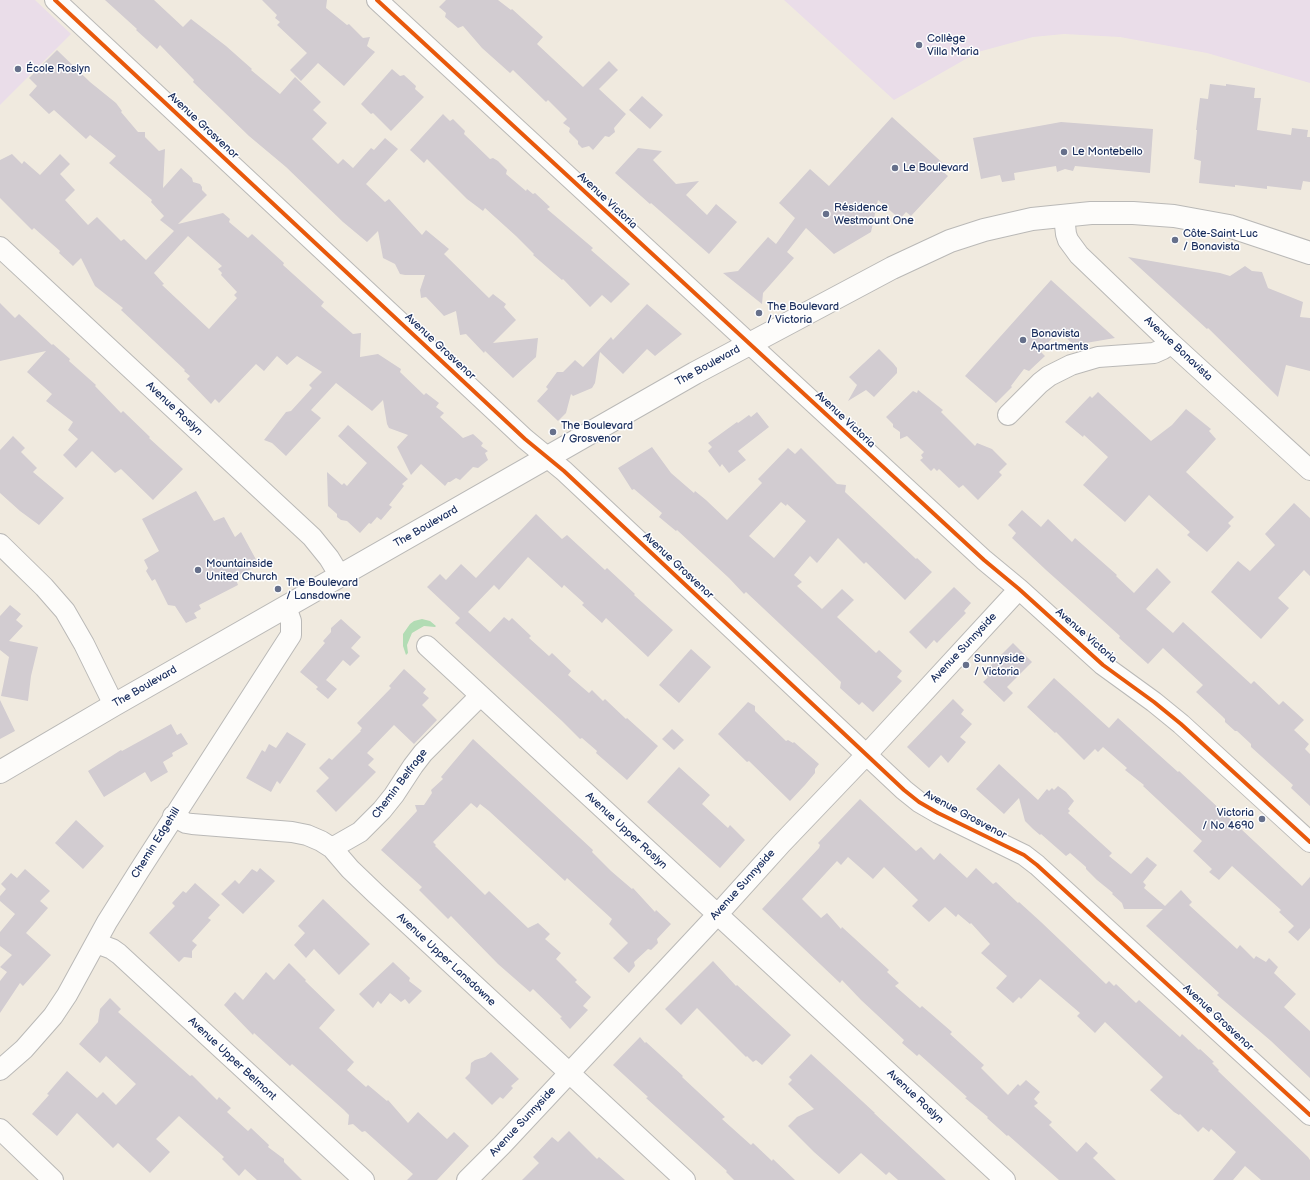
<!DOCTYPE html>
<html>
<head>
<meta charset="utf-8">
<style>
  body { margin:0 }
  canvas { display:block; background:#f0eadf }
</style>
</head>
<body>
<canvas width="1310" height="1180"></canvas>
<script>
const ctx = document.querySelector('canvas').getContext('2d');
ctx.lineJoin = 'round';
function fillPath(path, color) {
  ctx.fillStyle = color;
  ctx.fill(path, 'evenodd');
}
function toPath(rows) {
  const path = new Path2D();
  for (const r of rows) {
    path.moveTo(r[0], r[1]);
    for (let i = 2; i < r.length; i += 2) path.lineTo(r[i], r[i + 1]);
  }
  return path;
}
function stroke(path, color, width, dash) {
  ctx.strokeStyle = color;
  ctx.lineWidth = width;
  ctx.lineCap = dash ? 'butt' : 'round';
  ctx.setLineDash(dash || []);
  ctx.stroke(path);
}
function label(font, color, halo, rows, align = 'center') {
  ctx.font = font + ' "Balsamiq Sans",sans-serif';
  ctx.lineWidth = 3;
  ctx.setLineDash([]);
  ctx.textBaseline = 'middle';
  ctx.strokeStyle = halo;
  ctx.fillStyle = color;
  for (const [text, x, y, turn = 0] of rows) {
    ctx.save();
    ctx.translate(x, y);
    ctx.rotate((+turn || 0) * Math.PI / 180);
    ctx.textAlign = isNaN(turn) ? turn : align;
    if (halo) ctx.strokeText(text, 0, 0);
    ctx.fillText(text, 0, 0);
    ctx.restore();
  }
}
const built = toPath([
  [0,0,35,0,71,34,0,105],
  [784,0,1310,0,1310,83,1207,53,1120,37,1064,34,1033,37,978,52,894,100]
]);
const green = toPath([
  [422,619,430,621,436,626,435,627,424,626,412,633,407,645,408,653,406,655,403,646,403,634,410,624,414,621]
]);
const building = toPath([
  [105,0,154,0,183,27,191,19,226,46,252,69,251,70,280,94,295,77,321,102,313,110,327,123,312,139,338,164,343,159,353,168,371,148,374,150,385,138,398,149,366,184,385,202,389,199,422,235,426,230,449,249,444,254,489,298,493,294,506,304,504,307,516,320,493,343,538,338,536,357,513,378,485,351,484,353,466,334,460,335,456,311,444,316,426,297,421,298,420,290,425,275,405,275,400,274,395,264,383,258,378,231,367,242,343,222,286,167,249,136,193,82,194,80,160,45,157,49,136,30,137,29],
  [262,0,327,0,326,8,347,25,349,24,363,38,370,37,367,46,375,52,344,86,318,63,301,81,290,70,307,53,277,25,280,22,275,18,277,15],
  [446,0,498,0,511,10,512,9,543,37,537,44,583,87,609,61,618,70,599,89,626,114,614,128,615,132,609,137,605,136,593,150,589,146,582,148,578,144,578,141,569,132,570,128,563,123,567,119,548,100,546,102,513,70,510,73,482,48,463,26,458,28,445,17,446,13,439,7],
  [57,50,90,82,116,103,122,111,121,112,138,132,145,132,145,137,159,151,165,149,163,188,181,168,192,178,193,182,200,184,202,187,202,190,207,195,178,224,223,213,230,219,229,222,248,238,252,234,284,263,283,265,324,302,321,306,353,334,361,333,360,357,378,354,401,369,400,372,424,395,426,393,439,403,436,407,444,413,440,417,463,438,473,434,483,443,481,446,488,451,485,453,488,460,478,468,473,467,460,480,456,478,450,482,448,482,445,486,421,464,411,475,397,447,408,435,389,428,387,424,383,400,372,411,336,383,311,410,321,418,286,456,272,443,264,440,286,412,291,411,312,388,309,385,322,372,297,356,287,365,277,356,264,371,256,364,219,403,215,399,211,404,187,379,190,376,184,371,185,370,121,310,123,308,95,286,81,258,73,266,59,253,60,251,34,228,32,230,0,198,0,160,12,154,22,164,24,161,40,175,60,154,70,164,60,174,75,190,65,200,88,225,97,217,121,241,124,239,146,260,174,231,160,220,164,216,151,202,152,200,109,163,116,156,90,135,86,139,54,110,49,114,29,95,37,86,29,78],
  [188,236,222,266,218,269,222,273,221,275,237,292,234,295,237,298,209,329,162,285,164,284,154,273],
  [392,69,400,76,404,75,416,86,415,89,424,97,391,131,373,113,371,114,361,104],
  [1210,84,1226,86,1226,84,1255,88,1254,98,1261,98,1257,130,1291,135,1292,128,1308,130,1307,137,1310,137,1310,182,1303,181,1301,190,1267,186,1267,189,1235,185,1235,187,1199,183,1201,161,1194,159,1197,130,1196,130,1200,98,1208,99],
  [642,96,663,115,650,129,629,110],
  [443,114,450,121,453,119,465,131,464,134,490,159,493,158,498,161,507,170,506,174,526,191,527,189,533,194,535,193,550,207,547,209,593,248,591,250,630,284,611,303,602,295,590,307,563,279,562,280,533,255,534,254,516,236,485,208,483,211,467,199,427,159,424,163,410,150],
  [892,117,946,166,942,171,948,176,911,216,906,212,900,219,878,200,871,232,834,254,806,228,787,252,794,258,763,293,762,304,723,273,738,271,768,237,776,244,795,218,779,203,810,169,829,186],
  [1061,122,1153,129,1150,173,1075,166,1073,171,1065,169,1057,172,1056,166,1014,173,1015,180,1002,182,1000,175,981,179,973,138],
  [638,148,662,151,653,160,676,184,699,181,686,195,707,215,716,204,737,222,709,254,651,203,650,204,615,173],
  [1128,257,1220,273,1230,276,1245,266,1252,271,1262,272,1268,288,1303,302,1300,317,1310,318,1310,371,1286,365,1278,397,1208,328,1207,329],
  [1051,280,1115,338,1074,345,1059,331,1040,351,1045,356,1029,371,1024,369,1011,386,1012,387,996,403,965,376],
  [0,303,15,318,19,314,52,345,53,344,70,359,69,361,96,385,95,386,121,413,123,411,150,437,149,438,183,469,153,500,121,469,115,473,92,451,76,468,63,455,78,439,68,430,73,422,46,401,52,394,27,372,46,351,0,361],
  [647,304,682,334,655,356,647,349,623,374,600,352,595,383,592,388,573,396,571,394,566,413,558,421,537,401,548,389,546,387,557,372,563,372,575,360,583,367,611,337,613,340],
  [879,349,893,363,897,368,897,373,874,397,866,390,848,401,857,385,849,377],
  [918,390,943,410,941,412,975,446,977,443,992,449,1007,464,999,472,1002,475,978,500,963,485,959,488,939,469,937,471,934,468,931,471,920,460,923,458,921,455,924,452,907,436,900,439,900,432,893,427,893,424,886,417,913,391,917,393],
  [1098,392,1151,441,1172,425,1186,409,1211,429,1209,431,1216,439,1186,472,1234,517,1228,523,1231,526,1207,552,1187,535,1190,532,1149,495,1125,522,1083,485,1108,457,1084,435,1083,437,1065,422,1090,396,1092,398],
  [757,412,769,427,738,451,746,460,729,473,722,464,720,467,708,451,712,447,708,443,737,422,738,423,749,415,751,417],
  [348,425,408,479,402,484,404,486,389,505,392,507,381,520,377,517,371,524,369,523,360,533,347,521,341,520,337,517,337,514,328,506,327,472,342,485,344,483,347,486,367,463,338,436],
  [13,436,25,448,21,452,37,468,33,472,64,498,39,525,20,511,0,493,0,450],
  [652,447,671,473,694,493,695,491,706,500,727,520,762,483,758,479,788,448,795,454,801,448,837,484,846,485,845,492,916,559,917,558,932,572,905,600,866,562,864,564,838,538,817,563,810,556,794,575,802,582,797,586,822,609,842,589,854,600,837,617,876,653,879,650,902,671,897,677,902,681,873,712,862,702,859,705,840,688,841,682,815,657,746,592,744,594,729,578,677,530,676,531,659,517,662,513,634,489,632,490,618,468],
  [781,502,786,506,787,504,806,521,774,558,749,536],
  [196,491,214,521,224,517,235,537,241,532,259,565,235,577,238,585,199,605,201,609,194,613,197,618,186,623,175,606,168,605,155,579,152,581,146,571,148,568,144,560,159,551,142,519],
  [1294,503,1310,518,1310,576,1304,570,1278,598,1289,608,1261,639,1211,592,1238,561,1250,571,1275,545,1265,534],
  [1022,510,1041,527,1048,519,1072,542,1075,538,1117,575,1116,576,1134,593,1157,568,1171,582,1146,609,1173,633,1183,622,1251,684,1254,681,1279,705,1283,701,1304,720,1294,730,1309,744,1305,749,1310,754,1310,806,1291,788,1293,785,1251,747,1251,744,1237,731,1235,731,1225,722,1225,719,1222,716,1196,692,1203,685,1163,648,1148,664,1119,638,1120,636,1046,570,1012,538,1016,533,1008,525],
  [536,514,562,539,567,535,605,570,607,568,635,594,634,595,673,630,648,657,606,618,602,623,582,605,584,603,564,585,562,588,528,557,499,590,494,585,468,612,490,632,504,617,509,621,512,618,531,636,529,638,549,656,552,653,571,671,568,675,589,693,592,690,603,701,605,699,626,719,627,718,658,746,627,780,596,753,597,751,582,738,580,739,562,721,455,623,460,618,427,587,440,574,446,580,461,564,476,578],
  [954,587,971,603,964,611,966,613,937,643,934,640,926,649,909,632],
  [10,605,21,614,16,620,23,626,9,641,38,647,31,676,28,701,1,696,9,657,0,650,0,616],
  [341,619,361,637,351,648,360,656,350,666,343,660,326,680,337,689,328,699,316,689,318,687,300,672,325,643,323,641,331,632,331,628],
  [1013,643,1032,662,1007,687,1013,693,1004,702,983,682,988,677,983,673],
  [691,649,711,667,679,703,659,685],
  [404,669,426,689,423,693,429,698,422,705,437,720,414,744,394,725,367,753,374,759,368,765,376,772,336,812,316,791,329,778,319,768,329,758,332,760,361,731,360,731,362,728,357,723,391,688,389,686],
  [1054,678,1109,728,1118,718,1178,772,1179,771,1302,886,1310,877,1310,928,1298,941,1288,932,1294,926,1279,912,1281,910,1232,866,1219,880,1209,872,1212,869,1193,851,1202,841,1143,786,1144,785,1125,770,1127,768,1103,747,1098,752,1095,749,1084,760,1056,732,1055,733,1027,707],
  [953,699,964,710,961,714,972,724,960,737,966,742,948,763,941,755,929,768,907,747],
  [0,700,15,731,0,739],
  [748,702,755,706,755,711,786,741,788,740,793,743,794,742,819,764,815,769,815,773,805,785,790,801,749,761,747,762,718,734],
  [171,724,177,735,181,733,188,744,172,753,173,756,163,762,168,772,151,782,145,772,104,797,88,771,121,750,122,751],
  [672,729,684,740,674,750,662,739],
  [287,732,306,744,280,784,277,781,271,792,246,778,262,750,265,752,269,744,276,748],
  [473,739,593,850,592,852,611,871,632,889,633,888,655,912,656,910,671,924,657,939,658,943,651,950,648,949,634,962,635,966,629,973,613,958,628,943,609,924,612,919,567,878,565,881,489,811,480,804,477,808,471,803,433,842,436,845,435,846,485,895,489,891,528,928,538,923,550,934,545,939,561,953,556,959,577,980,575,982,591,997,583,1006,588,1010,570,1029,560,1018,562,1017,533,989,530,992,498,964,451,916,448,919,419,890,422,887,381,850,417,811,415,805,424,805,432,793,431,790,443,779,441,777],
  [999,764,1038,800,1047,789,1049,791,1052,788,1054,790,1058,786,1066,792,1074,801,1068,809,1070,811,1068,813,1112,853,1109,856,1131,874,1147,857,1157,865,1143,882,1146,885,1144,888,1165,906,1181,890,1192,902,1189,905,1237,949,1240,945,1254,959,1256,956,1266,962,1269,958,1278,967,1274,973,1296,994,1284,1007,1310,1031,1310,1078,1271,1041,1230,1006,1217,995,1219,993,1146,926,1163,909,1124,909,1122,903,1112,894,1113,893,1097,880,1086,869,1086,867,1070,853,1066,856,1041,834,1040,835,1033,829,1025,821,1019,798,1004,814,976,789],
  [679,767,710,795,702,804,728,828,730,825,745,840,720,868,647,802],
  [860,799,916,851,921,847,934,860,940,853,967,878,976,868,993,884,996,882,1018,903,1019,902,1041,922,1106,984,1109,981,1114,986,1116,984,1136,1003,1139,1000,1180,1037,1182,1034,1199,1050,1200,1049,1214,1062,1212,1063,1219,1070,1218,1071,1308,1157,1310,1160,1310,1180,1261,1180,1245,1166,1233,1180,1213,1180,1236,1152,1211,1129,1209,1132,1203,1127,1198,1132,1180,1114,1179,1115,1174,1112,1150,1090,1163,1077,1105,1022,1095,1033,1077,1016,1080,1013,1040,979,1021,999,1019,997,1013,1003,996,988,1007,976,981,953,990,944,971,923,970,924,958,914,956,917,945,907,929,922,912,906,918,900,884,867,873,879,848,857,841,865,837,861,802,899,821,918,827,913,841,929,842,927,889,970,887,972,899,983,895,986,920,1008,922,1006,952,1032,950,1034,984,1065,981,1068,1008,1095,1018,1084,1020,1086,1026,1080,1040,1092,1034,1099,1038,1103,1034,1106,1052,1122,1049,1125,1077,1152,1086,1142,1098,1153,1093,1158,1116,1180,1059,1180,1008,1135,1007,1136,987,1118,988,1117,965,1098,967,1097,919,1054,917,1056,902,1043,904,1040,861,1000,842,980,840,983,762,909,819,848,820,845,818,843],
  [76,820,104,846,83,869,55,843],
  [260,868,275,881,243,914,221,894,235,880,239,884,252,869,257,872],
  [25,869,50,891,40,901,48,908,26,933,51,955,23,986,20,983,0,1013,0,981,7,972,0,967,12,955,0,946,0,932,15,914,0,901,0,896,6,889,1,884,11,873,17,878],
  [195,883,220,905,208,918,211,920,192,941,197,945,192,951,192,958,184,957,179,962,149,933,175,906,172,903,183,891,186,893],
  [323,899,370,944,339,975,314,949,306,958,294,945,305,933,298,926],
  [713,961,736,986,737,985,791,1035,762,1065,756,1060,753,1062,747,1056,746,1057,697,1008,681,1025,665,1009],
  [393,962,410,978,409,981,422,991,409,1004,405,999,401,1002,390,993,381,1004,378,1001,373,1008,359,994],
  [289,963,306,980,305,981,335,1010,319,1028,354,1062,347,1070,366,1087,368,1085,387,1101,388,1100,408,1123,418,1112,447,1139,454,1132,469,1146,437,1180,407,1180,413,1174,365,1131,362,1132,353,1124,348,1125,349,1115,344,1110,292,1064,290,1066,254,1033,253,1035,224,1005,235,992,243,1000,266,972,274,980],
  [110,998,121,1009,118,1012,190,1076,192,1075,217,1100,219,1097,231,1108,227,1112,248,1131,251,1128,269,1145,268,1147,284,1159,284,1162,302,1180,257,1180,245,1169,239,1176,222,1159,224,1157,179,1116,156,1139,170,1152,150,1173,118,1143,113,1148,77,1113,57,1136,32,1114,49,1095,47,1094,67,1071,97,1098,103,1092,116,1105,136,1084,106,1056,100,1063,79,1044,98,1022,100,1009],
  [640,1037,645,1043,646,1042,683,1076,682,1077,725,1117,722,1119,751,1145,753,1143,772,1161,773,1159,795,1180,734,1180,726,1172,727,1171,646,1098,648,1097,613,1065],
  [491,1052,519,1079,511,1086,513,1088,503,1099,500,1097,492,1105,465,1078,470,1073,471,1063,475,1060,485,1057],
  [811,1054,875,1113,874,1113,946,1180,898,1180,889,1172,886,1175,861,1153,839,1174,814,1152,788,1126,797,1117,814,1109,788,1084,792,1080,789,1077],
  [569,1131,597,1159,599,1157,625,1180,522,1180,539,1163,533,1157,552,1137,558,1142]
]);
const minor = toPath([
  [55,0,525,439,564,471,904,790,919,802,938,813,1024,855,1037,865,1310,1115],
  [377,0,984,560,1019,589,1103,665,1154,702,1181,724,1310,842],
  [1064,216,1066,234,1068,240,1079,255,1171,343,1310,470],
  [0,247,312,537,329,558,340,576],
  [1008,415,1040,383,1049,376,1071,365,1098,357,1154,353,1163,349,1171,343],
  [0,544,44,587,65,611,84,644,114,705],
  [427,646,1005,1180],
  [173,816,186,823,192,824,292,832,307,835,321,841,332,848,350,869,375,893,685,1180],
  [332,848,360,832,382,810,394,795,413,766,423,753,480,696],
  [96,943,112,949,119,954,364,1180],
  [0,1070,24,1049,53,1016,67,995,107,922,139,871,291,635,291,621,286,607],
  [0,1129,53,1180],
  [467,1180,502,1145,717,915,782,843,867,754,1019,589]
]);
const major = toPath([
  [0,772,114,705,695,373,892,268,950,241,984,230,1032,219,1091,213,1133,213,1174,216,1229,226,1310,253]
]);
const cycleway = toPath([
  [55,0,525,439,564,471,904,790,919,802,938,813,1024,855,1037,865,1310,1115],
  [377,0,984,560,1019,589,1103,665,1154,702,1181,724,1310,842]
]);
const markers = [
  [919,45,4,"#66708b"],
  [18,69,4,"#66708b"],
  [1064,152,4,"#66708b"],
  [895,168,4,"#66708b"],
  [826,214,4,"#66708b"],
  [1175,240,4,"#66708b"],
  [759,313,4,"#66708b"],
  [1023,340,4,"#66708b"],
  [553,432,4,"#66708b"],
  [198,570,4,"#66708b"],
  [278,589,4,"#66708b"],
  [966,665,4,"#66708b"],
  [1262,819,4,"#66708b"]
];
const poiNames = [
  ["Collège",927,39],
  ["Villa Maria",927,52],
  ["École Roslyn",26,69],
  ["Le Montebello",1072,152],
  ["Le Boulevard",903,168],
  ["Résidence",834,208],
  ["Westmount One",834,221],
  ["Côte-Saint-Luc",1183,234],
  ["/ Bonavista",1183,247],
  ["The Boulevard",767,307],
  ["/ Victoria",767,320],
  ["Bonavista",1031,334],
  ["Apartments",1031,347],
  ["The Boulevard",561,426],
  ["/ Grosvenor",561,439],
  ["Mountainside",206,564],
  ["United Church",206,577],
  ["The Boulevard",286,583],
  ["/ Lansdowne",286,596],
  ["Sunnyside",974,659],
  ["/ Victoria",974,672],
  ["Victoria",1254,813,"right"],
  ["/ No 4690",1254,826,"right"]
];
const streetNames = [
  ["Avenue Grosvenor",203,126,43],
  ["Avenue Victoria",607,201,43],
  ["Avenue Grosvenor",440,347,43],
  ["Avenue Bonavista",1178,349,43],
  ["The Boulevard",708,366,-29],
  ["Avenue Roslyn",174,409,43],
  ["Avenue Victoria",845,420,43],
  ["The Boulevard",426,527,-30],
  ["Avenue Grosvenor",678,566,43],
  ["Avenue Victoria",1086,636,41],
  ["Avenue Sunnyside",964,648,-47],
  ["The Boulevard",145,687,-30],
  ["Chemin Belfrage",400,784,-53],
  ["Avenue Grosvenor",965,815,28],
  ["Avenue Upper Roslyn",626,831,43],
  ["Chemin Edgehill",156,843,-58],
  ["Avenue Sunnyside",743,885,-48],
  ["Avenue Upper Lansdowne",446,960,43],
  ["Avenue Grosvenor",1218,1018,43],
  ["Avenue Upper Belmont",232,1059,43],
  ["Avenue Roslyn",915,1097,43],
  ["Avenue Sunnyside",523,1122,-47]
];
fillPath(built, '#eadde9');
fillPath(green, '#b2dcb4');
fillPath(building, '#d2ccd1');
stroke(minor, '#bab9b7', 22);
stroke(major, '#bab9b7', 24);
stroke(minor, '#fdfcfa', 20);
stroke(major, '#fdfcfa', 22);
stroke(cycleway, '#e8590c', 4);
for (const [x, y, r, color] of markers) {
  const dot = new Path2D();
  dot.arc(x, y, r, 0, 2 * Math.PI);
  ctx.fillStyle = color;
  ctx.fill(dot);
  stroke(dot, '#fff', 1.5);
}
label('11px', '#1b2f5e', '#fff', poiNames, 'left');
label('11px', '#1b2f5e', '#fff', streetNames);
</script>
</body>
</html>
